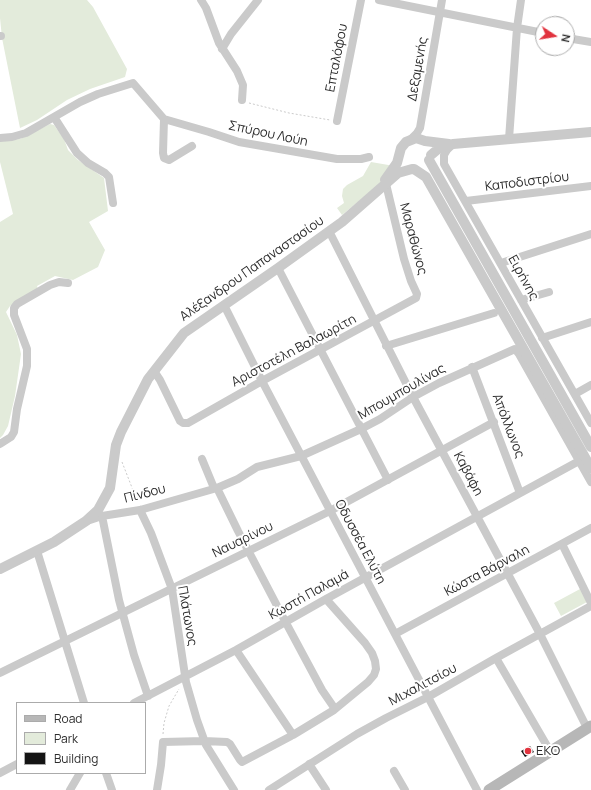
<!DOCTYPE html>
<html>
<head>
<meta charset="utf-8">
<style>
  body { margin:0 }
  #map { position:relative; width:591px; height:790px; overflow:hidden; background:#fff; font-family:Manrope,sans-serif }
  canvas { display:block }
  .legend { position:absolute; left:16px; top:702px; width:130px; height:72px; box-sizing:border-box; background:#fff; border:1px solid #ababab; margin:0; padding:5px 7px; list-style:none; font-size:12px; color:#2d2d2d }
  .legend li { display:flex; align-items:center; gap:8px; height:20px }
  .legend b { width:20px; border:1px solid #ababab }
  .north { position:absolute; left:535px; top:16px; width:40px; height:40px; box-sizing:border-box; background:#fff; border:1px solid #ababab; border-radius:50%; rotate:102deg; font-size:11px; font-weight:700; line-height:16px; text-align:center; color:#2d2d2d }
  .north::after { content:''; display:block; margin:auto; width:14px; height:18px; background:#e1333e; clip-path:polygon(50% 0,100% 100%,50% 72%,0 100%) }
</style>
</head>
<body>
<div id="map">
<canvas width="591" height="790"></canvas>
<ul class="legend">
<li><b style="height:5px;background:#b7b7b7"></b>Road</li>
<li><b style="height:11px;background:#e3ebdb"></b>Park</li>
<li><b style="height:11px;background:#141414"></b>Building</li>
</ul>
<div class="north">N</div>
</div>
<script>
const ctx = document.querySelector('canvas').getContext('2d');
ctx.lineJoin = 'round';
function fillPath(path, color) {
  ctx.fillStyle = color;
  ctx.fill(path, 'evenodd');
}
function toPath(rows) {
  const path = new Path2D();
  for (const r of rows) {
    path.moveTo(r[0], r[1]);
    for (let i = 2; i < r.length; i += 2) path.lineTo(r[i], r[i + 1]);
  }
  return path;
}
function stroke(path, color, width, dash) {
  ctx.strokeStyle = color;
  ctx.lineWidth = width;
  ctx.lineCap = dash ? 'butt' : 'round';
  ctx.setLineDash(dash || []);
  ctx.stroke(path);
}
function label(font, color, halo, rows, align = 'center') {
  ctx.font = font + ' Manrope,sans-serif';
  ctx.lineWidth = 4;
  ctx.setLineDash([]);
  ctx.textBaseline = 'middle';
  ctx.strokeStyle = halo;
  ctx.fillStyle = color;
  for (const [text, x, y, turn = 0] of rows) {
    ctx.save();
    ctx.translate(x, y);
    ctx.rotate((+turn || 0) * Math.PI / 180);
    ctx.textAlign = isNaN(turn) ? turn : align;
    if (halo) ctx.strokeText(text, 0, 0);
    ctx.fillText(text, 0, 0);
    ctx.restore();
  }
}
const green = toPath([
  [0,0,87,0,93,7,127,69,125,77,90,89,67,100,37,120,20,128,2,38,0,18],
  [50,124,54,125,64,139,68,150,78,160,104,178,108,211,89,222,105,250,98,267,73,280,55,276,37,286,38,289,10,306,6,312,17,335,21,354,15,396,8,426,3,435,0,438,0,222,13,214,0,162,0,141,20,139],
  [371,162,400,167,342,215,337,208,344,203,342,196,343,189,347,185,363,176],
  [580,589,587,602,561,616,554,603]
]);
const building = toPath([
  [530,746,534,752,525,757,521,751]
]);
const path = toPath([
  [249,103,289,113,330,120],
  [122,462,138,503],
  [163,734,164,723,169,706,179,689]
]);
const minor = toPath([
  [201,0,206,8,219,43,237,71,243,85,242,100],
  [379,0,543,33],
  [0,36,1,36],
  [567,38,591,42],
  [222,49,231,34,258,0],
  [54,117,77,153,88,163,105,173,109,177,113,203],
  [164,119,209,132,239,142,337,159,361,159,369,157],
  [337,121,361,0],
  [0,138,12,137,26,133,80,102,98,94,133,83,164,119,163,153,164,158,169,160,192,146],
  [411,139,417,133,420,128,442,0],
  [509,139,517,28,521,0],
  [453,144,447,150,444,155,444,164,591,423],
  [466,201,591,186],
  [329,231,413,397,540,634,587,728],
  [501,263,591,234],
  [278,268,388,480],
  [521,300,549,292],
  [224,305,262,381,477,790],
  [542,338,591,322],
  [386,346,494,313],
  [472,367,520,493],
  [154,371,160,380,180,421,183,423,188,423,262,381,416,298,417,294,411,281,404,259,386,184],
  [575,394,591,385],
  [0,444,11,437,14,432,17,409,27,366,27,349,14,315,14,308,17,304,50,285,59,282,68,283],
  [202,459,214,488],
  [217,488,238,531,285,621,322,690,335,709],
  [140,510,151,533,172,589,186,682,197,720,206,745,234,790],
  [102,516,119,600,134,655,148,696],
  [87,521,102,516,140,510,217,488,238,479,257,467,301,456,361,429,380,419,413,397,439,383,515,349,519,354,591,482],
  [562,544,591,603],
  [37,551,84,703],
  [395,634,591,528],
  [236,650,293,735],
  [496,658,550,751],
  [0,673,330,511,494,422],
  [134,703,236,650,326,599,579,461],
  [309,764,326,790],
  [394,771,405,790],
  [0,773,17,764],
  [106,773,112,790],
  [70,790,80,773],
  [157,790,161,765,163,742,204,741,227,742,230,744,240,760,242,762,293,735,334,710,368,682,374,675,376,669,375,661,372,653,365,643,326,599],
  [269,790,357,734,386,718,428,697,496,658,591,606]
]);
const tertiary = toPath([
  [431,155,438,149,453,144,591,132],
  [429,160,591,447],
  [414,169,426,177,591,468],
  [385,180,397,163,401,148,406,142,416,138,425,141,449,144],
  [0,569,54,542,86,521,98,510,110,488,116,445,121,432,148,379,184,333,278,268,342,222,398,173,412,169]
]);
const secondary = toPath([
  [489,790,591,726]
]);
const markers = [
  [528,751,4,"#e1333e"]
];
const streetNames = [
  ["Επταλόφου",337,58,-79],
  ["Δεξαμενής",418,69,-80],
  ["Σπύρου Λούη",268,134,12],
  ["Καποδιστρίου",527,182,-7],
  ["Μαραθώνος",413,239,75],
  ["Αλέξανδρου Παπαναστασίου",252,269,-35],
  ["Ειρήνης",523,278,61],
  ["Αριστοτέλη Βαλαωρίτη",294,351,-28],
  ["Μπουμπουλίνας",402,392,-30],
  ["Απόλλωνος",508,426,69],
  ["Καβάφη",468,474,62],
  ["Πίνδου",145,494,-14],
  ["Ναυαρίνου",243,540,-26],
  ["Οδυσσέα Ελύτη",360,542,62],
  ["Κώστα Βάρναλη",487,571,-28],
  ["Κωστή Παλαμά",309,595,-29],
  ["Πλάτωνος",187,616,80],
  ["Μιχαλιτσίου",423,685,-28]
];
const poiNames = [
  ["EKO",536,751]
];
fillPath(green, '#e3ebdb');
fillPath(building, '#141414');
stroke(path, '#cacaca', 1, [2, 2]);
stroke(minor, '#cacaca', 8);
stroke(tertiary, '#cacaca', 10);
stroke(secondary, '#b7b7b7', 11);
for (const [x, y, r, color] of markers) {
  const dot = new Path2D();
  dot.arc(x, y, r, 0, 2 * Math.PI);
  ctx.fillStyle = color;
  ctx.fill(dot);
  stroke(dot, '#fff', 1.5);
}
label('13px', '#2d2d2d', '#fff', streetNames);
label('13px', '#2d2d2d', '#fff', poiNames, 'left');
</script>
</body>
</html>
